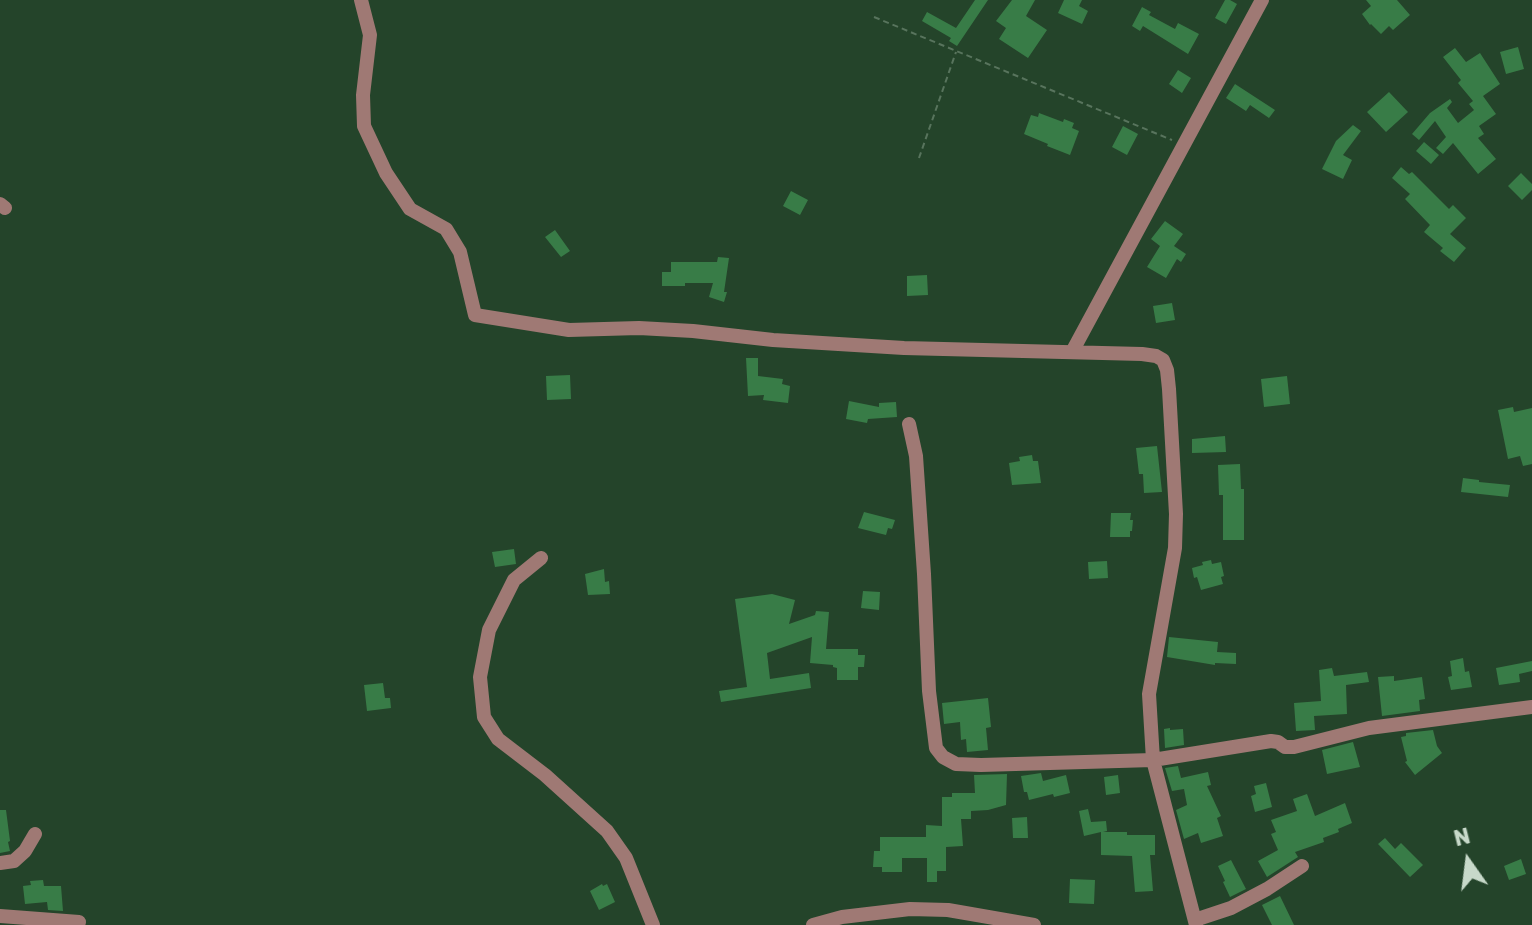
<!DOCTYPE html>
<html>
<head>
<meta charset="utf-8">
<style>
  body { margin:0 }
  #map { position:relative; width:1532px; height:925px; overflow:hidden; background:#24442a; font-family:Rubik,sans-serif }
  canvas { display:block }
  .north { position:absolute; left:1428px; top:821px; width:80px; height:80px; -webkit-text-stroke:6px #24442a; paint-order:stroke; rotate:346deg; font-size:22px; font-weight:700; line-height:32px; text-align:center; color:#c7d9c9 }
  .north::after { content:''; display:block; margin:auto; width:28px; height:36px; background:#c7d9c9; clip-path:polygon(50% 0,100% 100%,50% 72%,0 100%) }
</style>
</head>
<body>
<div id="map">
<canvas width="1532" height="925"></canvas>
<div class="north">N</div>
</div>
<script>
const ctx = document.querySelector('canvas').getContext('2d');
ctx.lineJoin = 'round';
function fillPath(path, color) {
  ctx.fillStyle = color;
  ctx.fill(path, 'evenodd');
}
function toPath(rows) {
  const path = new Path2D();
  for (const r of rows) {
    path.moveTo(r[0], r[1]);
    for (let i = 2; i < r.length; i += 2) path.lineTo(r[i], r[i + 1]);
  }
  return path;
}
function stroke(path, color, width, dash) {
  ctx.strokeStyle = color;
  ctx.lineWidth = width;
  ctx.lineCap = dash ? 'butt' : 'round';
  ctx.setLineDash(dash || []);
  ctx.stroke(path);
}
const building = toPath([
  [975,0,988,0,957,46,949,41,951,38,922,21,927,12,956,28],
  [1012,0,1035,0,1026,16,1047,30,1028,58,999,39,1006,28,996,21],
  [1064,0,1082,0,1079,6,1088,11,1082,24,1058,13],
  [1225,0,1230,0,1237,4,1226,24,1215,18],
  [1366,0,1397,0,1410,15,1393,30,1389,26,1381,34,1371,24,1370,25,1362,14,1371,6],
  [1142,7,1151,12,1149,15,1175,29,1178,23,1199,34,1188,54,1143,26,1140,31,1132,26],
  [1518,47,1524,69,1506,74,1500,52],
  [1455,48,1466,62,1480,53,1500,84,1483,96,1496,114,1479,126,1484,134,1478,138,1496,159,1478,174,1453,143,1443,154,1436,148,1446,137,1435,121,1419,140,1412,134,1430,113,1450,99,1452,102,1447,108,1458,123,1474,110,1469,104,1473,101,1458,83,1461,80,1443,57],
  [1178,70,1191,78,1182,93,1169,84],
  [1235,84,1275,110,1269,118,1250,105,1246,111,1226,98],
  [1389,92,1408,112,1386,132,1367,112],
  [1039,113,1063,122,1064,119,1074,123,1072,128,1079,131,1070,155,1047,146,1048,144,1024,134,1031,115,1038,117],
  [1353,125,1361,131,1343,155,1352,160,1343,179,1322,169,1336,141],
  [1123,126,1138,134,1127,155,1112,147],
  [1424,142,1439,155,1431,164,1416,151],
  [1401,167,1409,174,1412,172,1449,209,1453,205,1466,218,1450,234,1466,248,1454,262,1440,251,1443,248,1424,232,1430,225,1405,199,1410,194,1392,178],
  [1521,173,1532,184,1532,190,1522,200,1508,186],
  [791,191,808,200,800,215,783,206],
  [1165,221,1183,234,1174,246,1186,254,1181,262,1177,259,1166,278,1147,267,1160,246,1151,239],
  [555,230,570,251,561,257,545,237],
  [718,257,729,258,724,292,727,292,724,302,709,297,713,283,685,283,685,286,662,286,662,272,671,272,671,262,717,262],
  [927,275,928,295,907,296,907,276],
  [1172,303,1175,320,1156,323,1153,306],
  [746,358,758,358,758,376,783,379,782,384,790,386,788,403,763,400,764,395,748,396],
  [570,375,571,399,547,400,546,376],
  [1287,376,1290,404,1264,407,1261,379],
  [849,401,879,407,879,403,896,402,897,417,868,419,867,423,846,419],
  [1513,407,1514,412,1532,408,1532,464,1523,466,1520,456,1508,459,1498,410],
  [1225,436,1226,452,1192,453,1192,439],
  [1157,446,1162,492,1144,493,1143,474,1139,474,1136,448],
  [1032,455,1033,461,1038,461,1041,483,1012,485,1009,463,1020,461,1019,457],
  [1240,464,1241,489,1244,489,1244,540,1223,540,1223,495,1219,495,1218,465],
  [1463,478,1479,480,1479,482,1510,485,1508,497,1461,492],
  [864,512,895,520,892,529,888,528,886,535,858,528],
  [1111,513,1131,513,1130,520,1133,520,1132,531,1130,531,1130,537,1110,537],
  [514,549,516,564,495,567,492,552],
  [1211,560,1212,564,1221,562,1224,576,1221,577,1223,584,1201,590,1197,577,1194,578,1192,568,1203,565,1202,562],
  [1107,561,1108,578,1089,579,1088,562],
  [604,569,605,582,609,581,610,594,588,595,585,574],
  [863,591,880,592,879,610,861,608],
  [772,594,795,600,789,624,815,615,816,611,829,612,826,649,858,649,858,655,865,655,864,667,858,667,858,680,837,680,837,668,833,667,833,665,810,663,812,637,767,653,770,679,809,673,811,688,721,702,719,691,747,687,735,599],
  [1169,637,1218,642,1217,652,1236,653,1236,664,1215,663,1215,665,1167,657],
  [1463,658,1465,672,1469,671,1472,687,1451,690,1448,677,1452,676,1450,661],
  [1532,661,1532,671,1519,674,1520,682,1499,685,1496,668],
  [1332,668,1334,676,1367,672,1369,682,1346,685,1347,714,1314,716,1315,730,1296,731,1294,703,1321,701,1319,670],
  [1394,676,1394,681,1422,677,1425,699,1419,700,1420,711,1382,716,1378,677],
  [383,683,385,698,390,698,391,708,367,711,364,685],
  [988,698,991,727,986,728,988,750,967,752,966,739,961,740,960,722,944,724,942,703],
  [1170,728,1170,730,1183,729,1184,745,1165,748,1164,729],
  [1433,730,1437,746,1442,753,1415,775,1405,762,1407,761,1401,737,1406,736,1406,733],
  [1353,742,1360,767,1327,774,1322,750],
  [1178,766,1181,778,1208,772,1211,785,1207,786,1221,816,1217,818,1223,836,1201,843,1198,833,1184,839,1176,810,1187,805,1184,789,1172,791,1165,768],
  [1041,773,1043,781,1066,775,1070,793,1054,797,1053,794,1029,800,1027,792,1024,792,1021,776],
  [1007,774,1006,805,988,810,971,811,971,819,961,819,963,846,946,847,946,871,937,871,937,882,927,882,927,858,902,858,902,872,882,872,882,867,873,867,874,851,880,851,880,837,926,837,926,825,942,826,942,797,952,797,952,793,975,793,974,775],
  [1118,775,1120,793,1106,795,1104,777],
  [1266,783,1272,807,1255,812,1251,796,1256,794,1254,786],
  [1307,794,1315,816,1345,803,1352,823,1338,829,1339,832,1323,838,1324,842,1295,852,1298,857,1267,877,1258,861,1278,850,1271,834,1276,832,1271,820,1297,811,1293,799],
  [1088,809,1091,822,1106,821,1107,831,1103,832,1127,832,1127,835,1155,835,1155,855,1150,855,1153,891,1135,892,1132,856,1101,855,1101,832,1084,836,1079,811],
  [0,810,6,810,10,841,8,842,10,851,0,853],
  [1027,817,1028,838,1013,838,1012,818],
  [1385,838,1395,849,1401,843,1423,865,1410,877,1378,844],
  [1521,859,1526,874,1509,880,1504,866],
  [1231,860,1246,889,1230,897,1223,882,1225,881,1218,866],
  [1070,879,1095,880,1094,904,1069,903],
  [43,880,44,886,61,886,63,911,48,910,47,902,25,904,23,886,31,885,30,881],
  [602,884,603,886,607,884,615,902,599,910,590,891],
  [1280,896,1294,925,1272,925,1262,905]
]);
const path = toPath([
  [874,17,1172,140],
  [919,158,956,52]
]);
const street = toPath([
  [361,0,370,35,363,95,364,126,386,173,410,209,446,229,460,252,475,315,569,330,639,328,693,331,773,340,904,348,1142,354,1156,356,1163,360,1167,370,1169,389,1176,514,1175,548,1149,694,1153,760,1196,925],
  [0,204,5,208],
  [1072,352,1262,0],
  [909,424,916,456,924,574,929,691,936,748,943,757,956,764,981,765,1153,760,1271,741,1278,742,1285,747,1294,747,1369,728,1532,707],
  [541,558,514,580,489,630,480,677,484,717,498,739,545,775,607,831,626,858,653,925],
  [0,863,14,861,25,851,35,834],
  [0,916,79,922],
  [1195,920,1231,908,1267,889,1302,866],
  [813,925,842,917,910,909,948,910,1034,925]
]);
fillPath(building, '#387c47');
stroke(path, '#58745d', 2, [6, 4]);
stroke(street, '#9f7974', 14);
</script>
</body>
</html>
